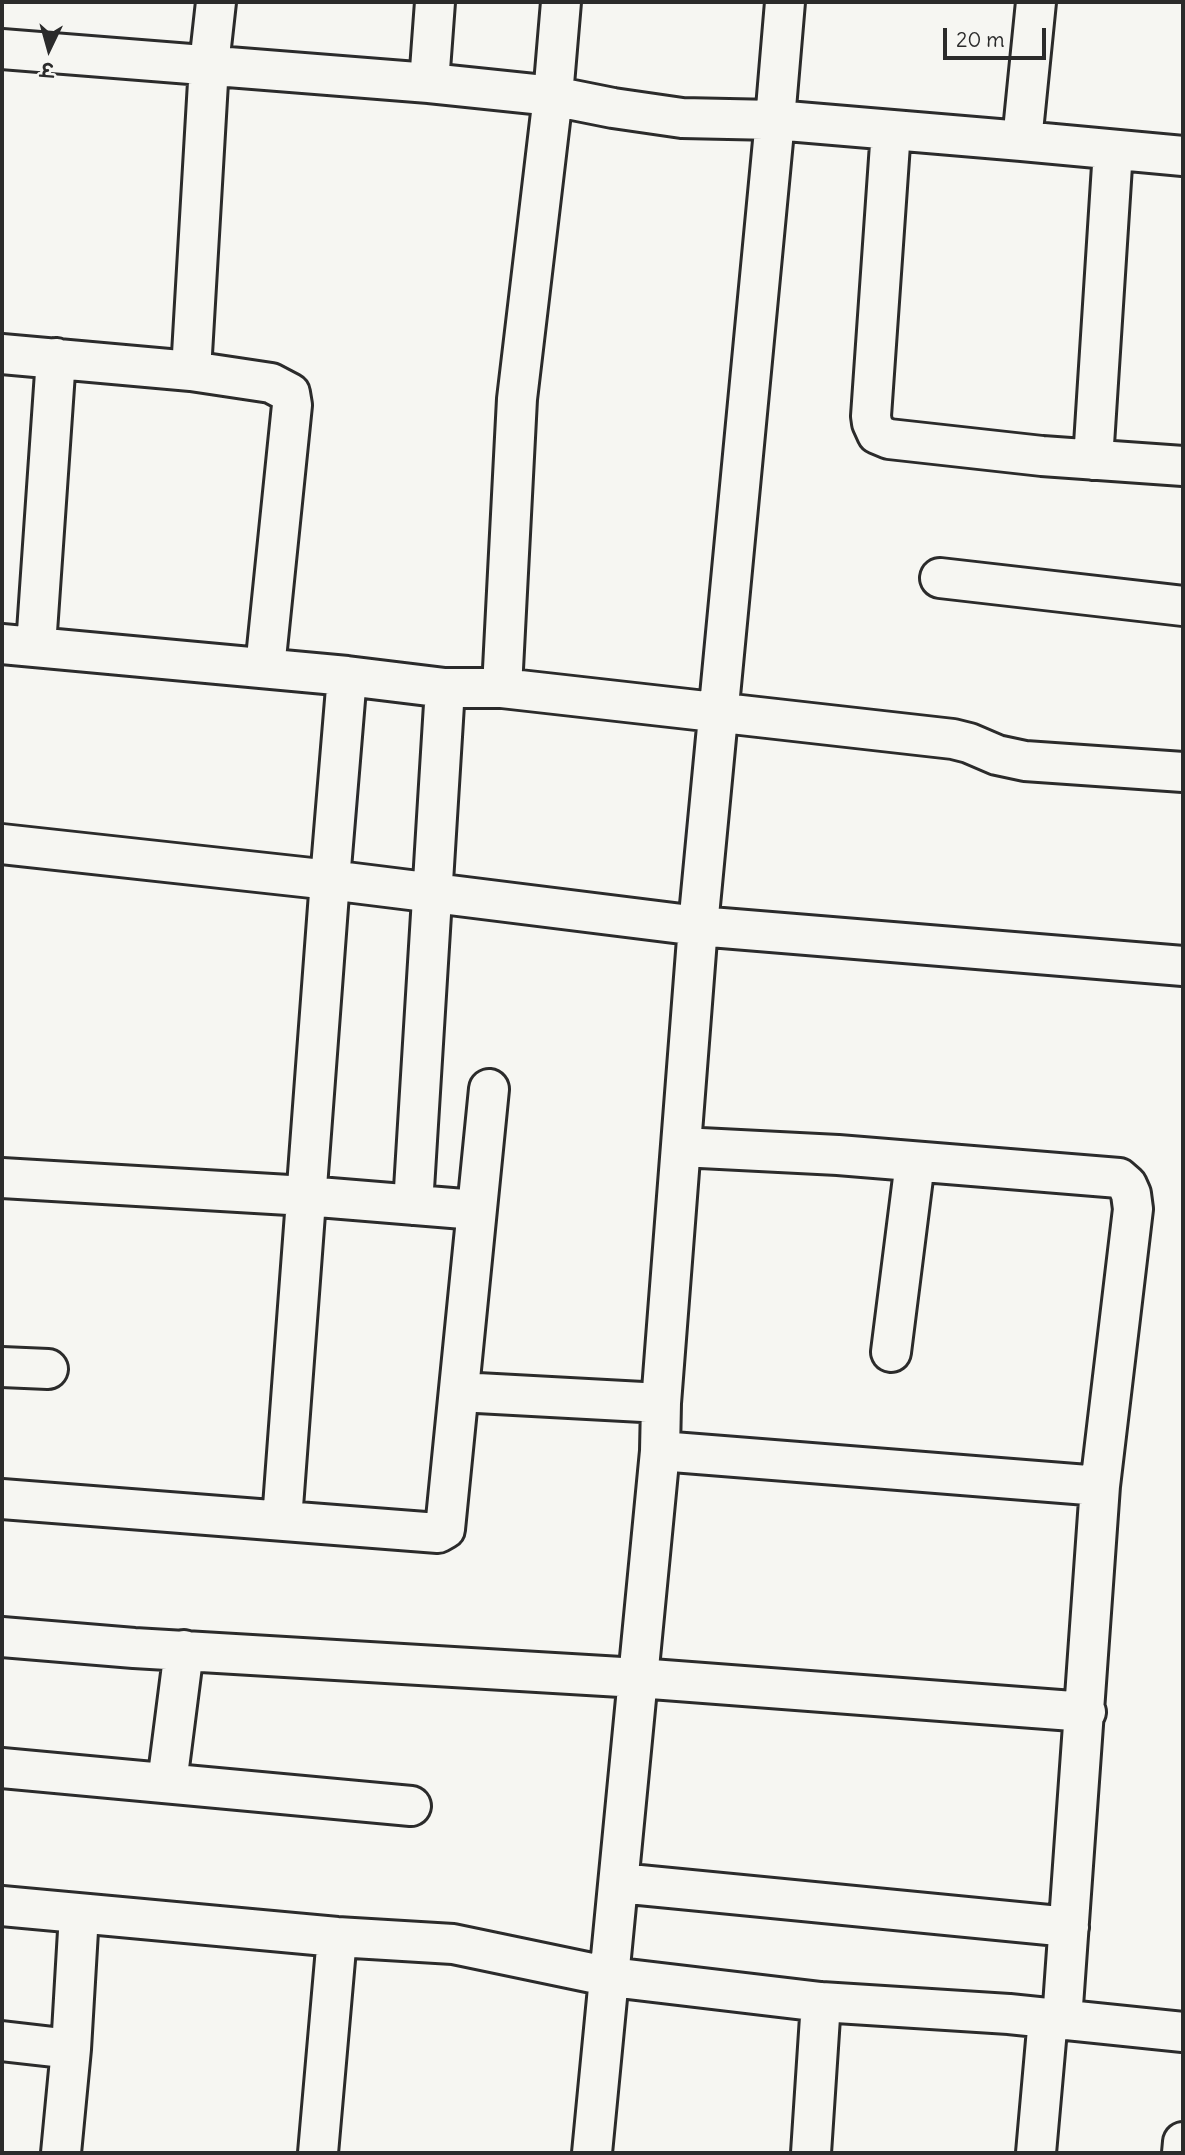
<!DOCTYPE html>
<html>
<head>
<meta charset="utf-8">
<style>
  body { margin:0 }
  #map { position:relative; width:1185px; height:2155px; overflow:hidden; background:#f6f6f2; font-family:Delius,"Playpen Sans Deva",sans-serif }
  canvas { display:block }
  .frame { position:absolute; inset:0; border:4px solid #2b2b2b; pointer-events:none }
  .north { position:absolute; left:14px; top:14px; width:70px; height:70px; -webkit-text-stroke:5px #f6f6f2; paint-order:stroke; rotate:185deg; font-size:19px; font-weight:700; line-height:28px; text-align:center; color:#2b2b2b }
  .north::after { content:''; display:block; margin:auto; width:24px; height:32px; background:#2b2b2b; clip-path:polygon(50% 0,100% 100%,50% 72%,0 100%) }
  .scale { position:absolute; left:943px; top:28px; width:103px; height:32px; box-sizing:border-box; border:4px solid #2b2b2b; border-top:0; padding-left:9px; font-size:21px; line-height:24px; white-space:nowrap; color:#2b2b2b; -webkit-text-stroke:5px #f6f6f2; paint-order:stroke }
</style>
</head>
<body>
<div id="map">
<canvas width="1185" height="2155"></canvas>
<div class="frame"></div>
<div class="north">उ</div>
<div class="scale">20 m</div>
</div>
<script>
const ctx = document.querySelector('canvas').getContext('2d');
ctx.lineJoin = 'round';
function toPath(rows) {
  const path = new Path2D();
  for (const r of rows) {
    path.moveTo(r[0], r[1]);
    for (let i = 2; i < r.length; i += 2) path.lineTo(r[i], r[i + 1]);
  }
  return path;
}
function stroke(path, color, width, dash) {
  ctx.strokeStyle = color;
  ctx.lineWidth = width;
  ctx.lineCap = dash ? 'butt' : 'round';
  ctx.setLineDash(dash || []);
  ctx.stroke(path);
}
const minor = toPath([
  [2,49,429,83,553,96,613,108,682,118,775,120,1022,141,1036,2],
  [429,83,435,2],
  [891,130,871,416,872,423,877,434,889,439,1042,456,1183,466],
  [1022,141,1183,156],
  [2,354,191,371,271,383,290,393,292,405,265,668],
  [191,371,209,65,216,2],
  [1093,460,1113,150],
  [940,578,1183,606],
  [2,644,347,676,445,688,502,688,953,739,969,743,997,755,1025,761,1183,772],
  [36,646,56,358],
  [502,688,517,399,553,96,561,2],
  [2,844,330,880,698,926,1183,966],
  [681,1147,838,1155,1119,1178,1127,1185,1131,1194,1133,1209,1100,1486,1062,2020],
  [2,1178,306,1196,476,1210],
  [413,1205,445,688],
  [891,1352,915,1162],
  [2,1367,48,1369],
  [459,1392,661,1403],
  [660,1451,1100,1486],
  [2,1499,438,1533,445,1529,489,1089],
  [282,1520,330,880,347,676],
  [2,1637,134,1648,638,1678,1086,1712],
  [2,1768,411,1806],
  [167,1783,184,1650],
  [619,1883,1069,1927],
  [2,1906,337,1937,453,1944,611,1977,821,2002,1009,2014,1183,2032],
  [2,2041,71,2049],
  [61,2153,71,2049,79,1914],
  [318,2153,337,1937],
  [592,2153,660,1451,661,1403,698,926,775,120,785,2],
  [811,2153,821,2002],
  [1036,2153,1048,2018],
  [1182,2153,1183,2142]
]);
stroke(minor, '#2b2b2b', 44);
stroke(minor, '#f6f6f2', 38);
</script>
</body>
</html>
